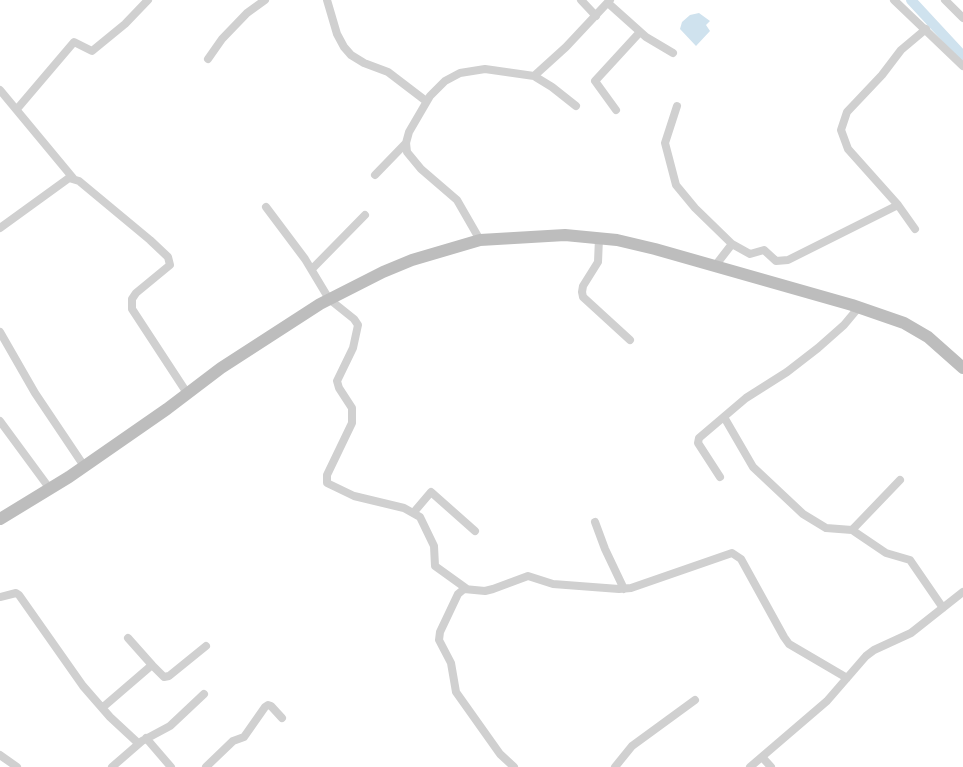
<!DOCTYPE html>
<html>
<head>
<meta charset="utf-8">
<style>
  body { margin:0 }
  canvas { display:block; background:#fff }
</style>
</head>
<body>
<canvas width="963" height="767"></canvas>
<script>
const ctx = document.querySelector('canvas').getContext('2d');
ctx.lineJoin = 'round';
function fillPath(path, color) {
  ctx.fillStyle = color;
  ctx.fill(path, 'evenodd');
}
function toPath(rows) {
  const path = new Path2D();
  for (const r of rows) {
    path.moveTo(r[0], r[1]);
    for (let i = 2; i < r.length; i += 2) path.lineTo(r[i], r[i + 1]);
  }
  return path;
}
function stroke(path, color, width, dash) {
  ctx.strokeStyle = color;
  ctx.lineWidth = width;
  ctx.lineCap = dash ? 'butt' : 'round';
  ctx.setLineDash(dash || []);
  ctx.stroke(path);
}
const water = toPath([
  [699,13,710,21,706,25,710,31,696,46,680,29,682,22,690,15]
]);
const canal = toPath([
  [911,0,963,56]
]);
const street = toPath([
  [327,0,337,34,344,47,351,55,364,63,388,72,426,101],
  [581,0,596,16],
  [894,0,963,66],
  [945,0,963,18],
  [608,3,646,37,673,53],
  [208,59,222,39,247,13,265,0],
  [534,76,566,47,610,0],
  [0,90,73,178],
  [677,106,665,143,676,185,695,208,732,244],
  [17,109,74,42,92,51,125,24,148,0],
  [616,110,595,81,640,32],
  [375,175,406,143],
  [898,205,848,149,841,130,847,112,882,75,901,50,926,29],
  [266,207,305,259,329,299,354,319,358,325,353,348,337,381,339,388,352,408,352,423,327,475,327,483,354,496,404,508,420,517,434,546,435,566,467,589],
  [0,228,69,178,79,181,150,240,168,257,170,265,136,293,132,299,132,309,187,393],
  [599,238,598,262,583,286,582,292,583,297,630,340],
  [480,240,457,200,421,169,407,152,406,143,409,132,430,96,445,81,460,73,485,69,534,76,552,87,576,106],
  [715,266,732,244,750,254,764,250,776,261,788,260,898,205,915,229],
  [312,269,365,215],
  [0,332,35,393,84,466],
  [724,417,753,467,803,514,826,528,852,530,886,553,910,560,943,608],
  [0,421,50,489],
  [720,477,698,443,699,438,746,398,787,372,818,348,844,325,859,307],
  [414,512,431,492,475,531],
  [595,522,605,549,624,589],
  [852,530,900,480],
  [0,597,16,593,19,595,83,686,110,717,138,743],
  [128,638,152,665],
  [102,708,152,665,164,677,169,676,206,646],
  [146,738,171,767],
  [0,755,17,767],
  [762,757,771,767],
  [112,767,142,741,170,726,204,694],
  [206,767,233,741,244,737,265,707,268,705,271,706,282,718],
  [514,767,500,754,456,692,451,663,439,640,440,632,458,594,464,589,485,591,493,589,528,576,553,584,619,589,631,588,732,553,741,559,784,637,789,644,847,678],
  [615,767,632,746,695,700],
  [750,767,827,701,866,656,874,650,911,633,963,592]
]);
const secondary = toPath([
  [0,519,69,477,167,409,221,368,320,304,383,272,412,260,480,240,565,235,617,240,655,249,852,305,904,323,928,337,963,368]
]);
fillPath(water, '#cfe2ee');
stroke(canal, '#cfe2ee', 10);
stroke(street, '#d0d0d0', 8);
stroke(secondary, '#bdbdbd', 12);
</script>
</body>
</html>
